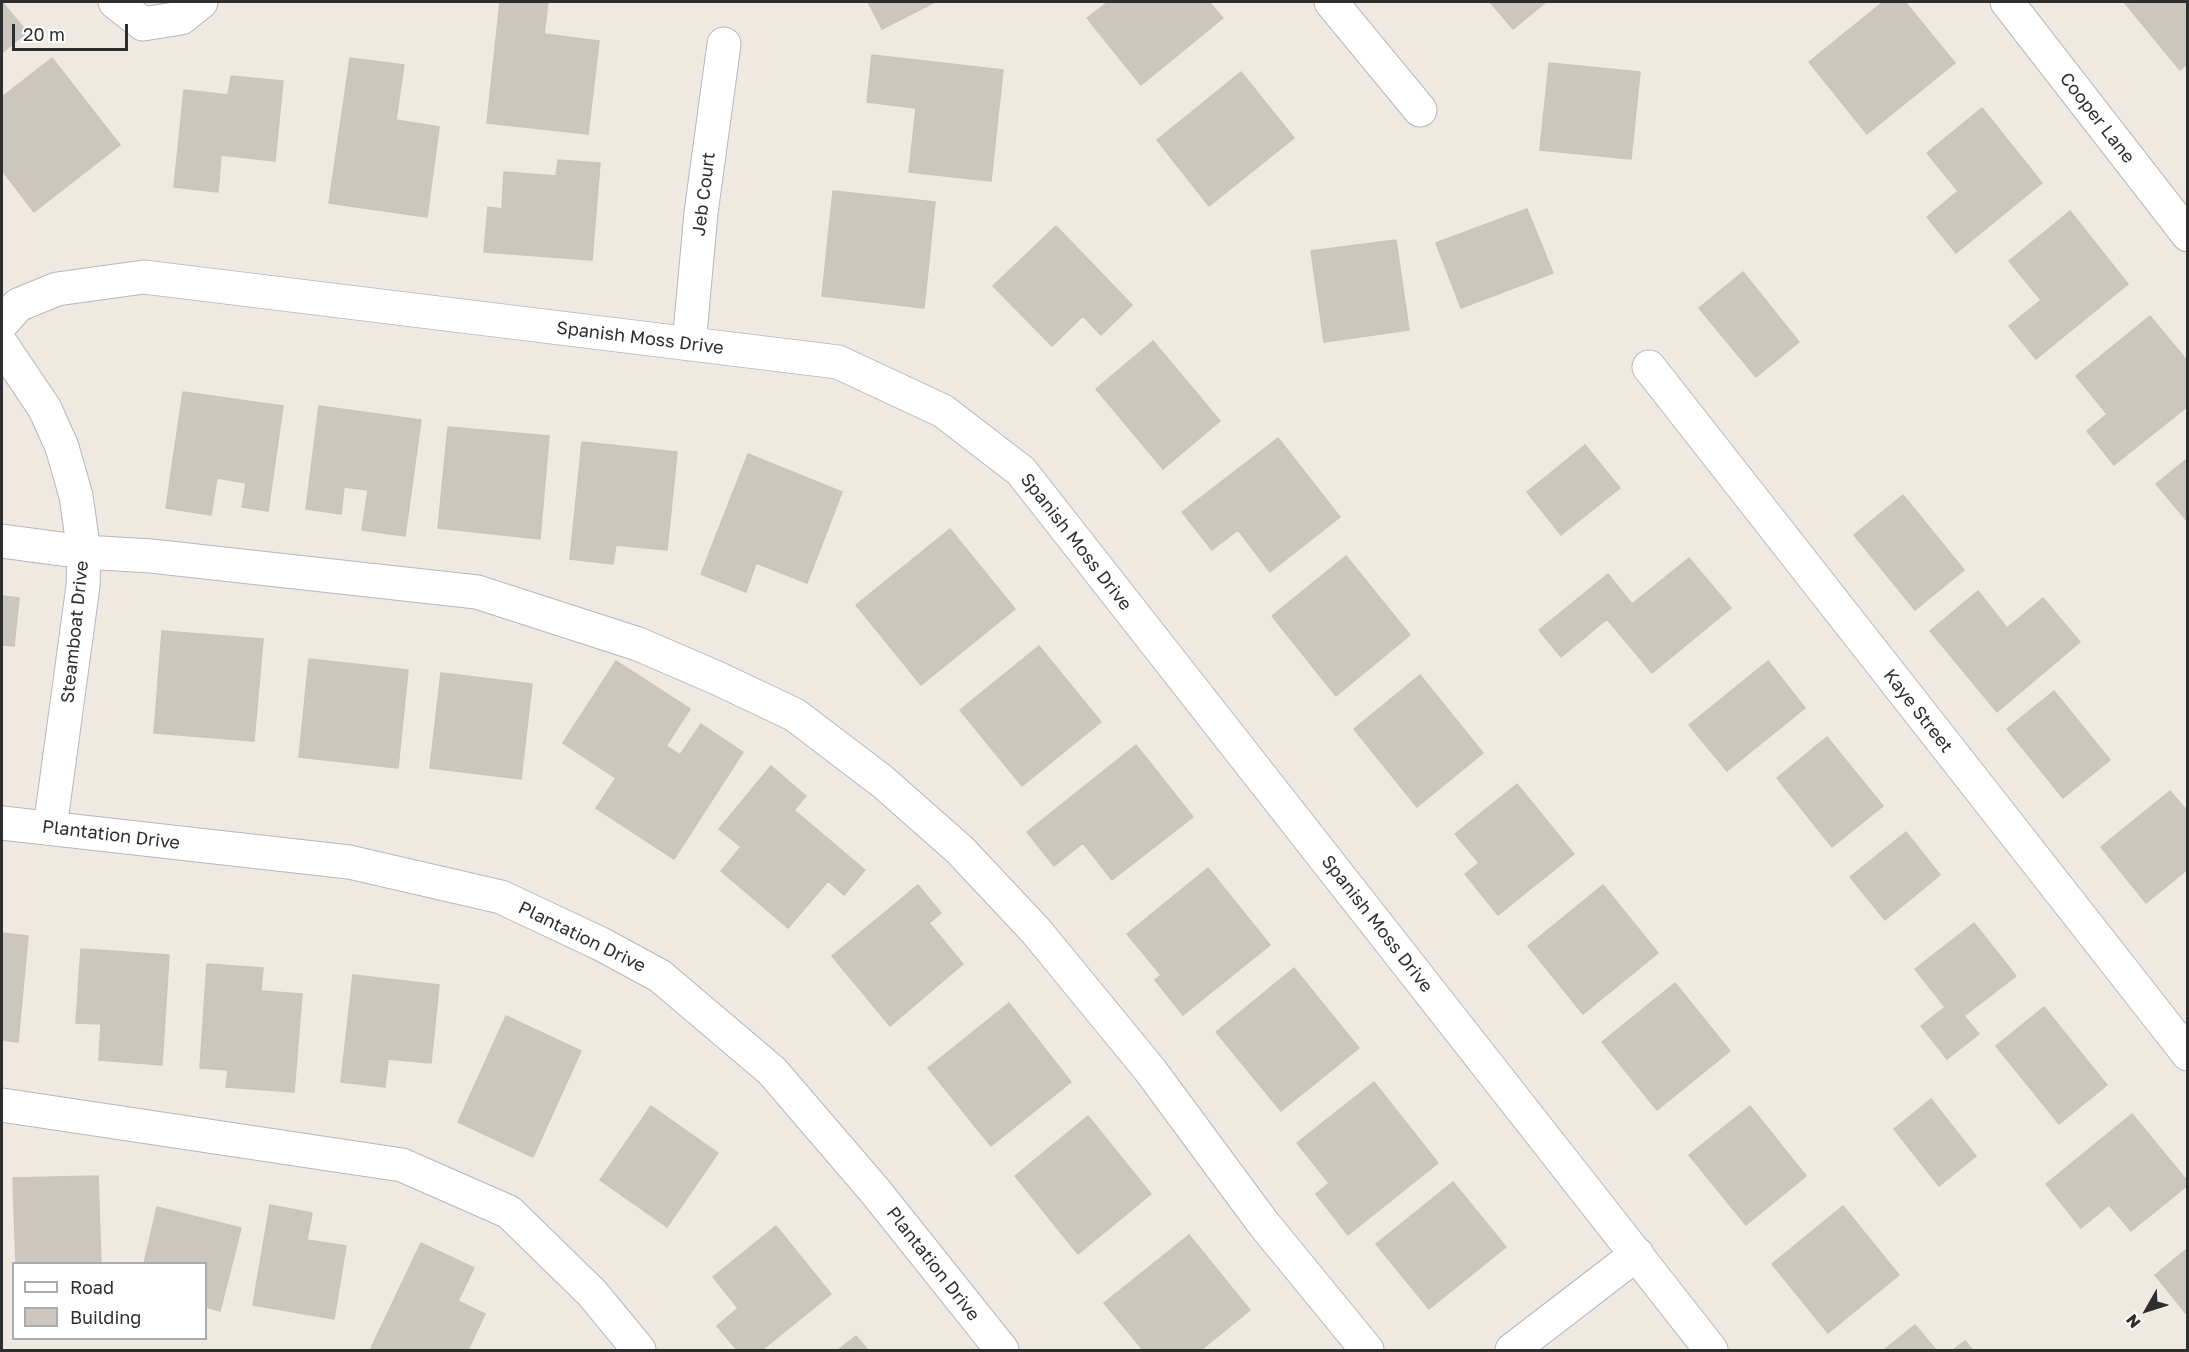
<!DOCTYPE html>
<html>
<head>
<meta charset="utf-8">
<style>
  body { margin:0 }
  #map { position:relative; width:2189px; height:1352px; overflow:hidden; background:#efe9e1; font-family:"Golos Text",sans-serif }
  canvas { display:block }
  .frame { position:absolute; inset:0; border:3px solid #2e2e2e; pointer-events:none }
  .legend { position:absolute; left:12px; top:1262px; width:195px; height:78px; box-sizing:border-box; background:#fff; border:2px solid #ababab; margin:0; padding:8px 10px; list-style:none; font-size:18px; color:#2e2e2e }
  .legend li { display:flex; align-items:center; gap:12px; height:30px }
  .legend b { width:30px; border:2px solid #ababab }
  .north { position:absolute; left:2117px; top:1280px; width:60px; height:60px; -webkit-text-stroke:4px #fff; paint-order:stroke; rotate:231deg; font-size:16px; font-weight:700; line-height:24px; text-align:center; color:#2e2e2e }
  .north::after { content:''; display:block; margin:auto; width:21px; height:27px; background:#2e2e2e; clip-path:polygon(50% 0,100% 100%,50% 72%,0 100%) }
  .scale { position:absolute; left:12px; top:24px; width:116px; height:27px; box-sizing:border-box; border:3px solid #2e2e2e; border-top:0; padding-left:8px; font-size:18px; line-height:21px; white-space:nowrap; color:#2e2e2e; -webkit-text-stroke:4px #fff; paint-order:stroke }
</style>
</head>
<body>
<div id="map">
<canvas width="2189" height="1352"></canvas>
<div class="frame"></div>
<ul class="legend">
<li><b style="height:8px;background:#fff"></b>Road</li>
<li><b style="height:16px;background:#cbc7bf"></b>Building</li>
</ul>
<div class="north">N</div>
<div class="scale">20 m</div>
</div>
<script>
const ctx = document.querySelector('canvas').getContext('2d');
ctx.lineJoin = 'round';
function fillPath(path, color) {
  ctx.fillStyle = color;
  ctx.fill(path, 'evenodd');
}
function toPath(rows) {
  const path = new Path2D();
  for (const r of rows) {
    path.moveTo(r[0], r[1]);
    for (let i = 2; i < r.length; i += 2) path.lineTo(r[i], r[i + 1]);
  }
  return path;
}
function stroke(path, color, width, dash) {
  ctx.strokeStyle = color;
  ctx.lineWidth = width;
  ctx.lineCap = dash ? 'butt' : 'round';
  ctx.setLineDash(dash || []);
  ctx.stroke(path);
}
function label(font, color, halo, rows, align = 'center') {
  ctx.font = font + ' "Golos Text",sans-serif';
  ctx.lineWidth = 5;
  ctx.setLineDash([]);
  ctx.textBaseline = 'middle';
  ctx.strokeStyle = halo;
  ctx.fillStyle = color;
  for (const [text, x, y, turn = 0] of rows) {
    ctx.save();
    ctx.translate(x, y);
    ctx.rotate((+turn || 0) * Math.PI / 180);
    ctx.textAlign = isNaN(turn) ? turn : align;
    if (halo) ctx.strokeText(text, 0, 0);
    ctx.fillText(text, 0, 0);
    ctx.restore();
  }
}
const building = toPath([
  [2,2,27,32,2,53,2,2],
  [500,2,548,2,544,34,599,41,588,134,487,123,500,2],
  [868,2,935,2,882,29,868,2],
  [1108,2,1209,2,1223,18,1141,85,1087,18,1108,2],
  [1490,2,1546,2,1513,29,1490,2],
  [1883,2,1905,2,1955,63,1867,134,1809,62,1883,2],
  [2124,2,2188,2,2188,64,2180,70,2124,2],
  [872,55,1003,70,991,181,909,172,916,108,867,102,872,55],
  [52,58,120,145,34,212,2,170,2,97,52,58],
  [350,58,404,65,396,120,439,127,427,217,329,203,350,58],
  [1549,63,1640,72,1631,159,1540,150,1549,63],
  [1241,72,1294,138,1209,206,1157,140,1241,72],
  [231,76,283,81,275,161,221,155,218,192,174,187,184,90,228,95,231,76],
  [1982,108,2042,183,1956,253,1927,217,1958,191,1927,153,1982,108],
  [558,160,600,163,592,260,484,252,488,207,502,209,504,172,556,176,558,160],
  [833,191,935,202,924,308,822,296,833,191],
  [1527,209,1553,273,1461,308,1436,243,1527,209],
  [2070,211,2128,284,2036,359,2009,326,2041,300,2009,261,2070,211],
  [1056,226,1132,305,1101,335,1083,316,1052,346,993,286,1056,226],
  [1396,240,1409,330,1324,342,1311,251,1396,240],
  [1743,272,1799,342,1756,377,1699,308,1743,272],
  [2150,316,2188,362,2188,406,2114,465,2087,431,2107,414,2076,376,2150,316],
  [1153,341,1220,421,1163,469,1096,389,1153,341],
  [183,392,283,406,268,511,242,507,246,483,217,478,211,515,166,508,183,392],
  [319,406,421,420,405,536,362,530,368,490,344,487,341,514,306,509,319,406],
  [448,427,549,436,540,539,438,528,448,427],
  [1278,438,1340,517,1270,572,1238,530,1212,550,1182,512,1278,438],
  [582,442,677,452,667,550,616,545,613,564,570,559,582,442],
  [1585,445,1620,488,1561,535,1527,492,1585,445],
  [748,454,842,492,807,583,756,563,746,592,701,574,748,454],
  [2188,458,2188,522,2156,484,2188,458],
  [1903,495,1964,570,1915,610,1854,535,1903,495],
  [950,529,1015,609,921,685,856,605,950,529],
  [1346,556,1410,635,1336,696,1272,616,1346,556],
  [1689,558,1731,608,1652,673,1607,619,1561,657,1539,630,1608,574,1632,604,1689,558],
  [1978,591,2007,628,2043,598,2080,642,1997,712,1930,631,1978,591],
  [2,596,19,598,14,646,2,645,2,596],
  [162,631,263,639,254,741,154,733,162,631],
  [1039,646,1101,722,1022,786,960,710,1039,646],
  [309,659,408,670,398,768,299,757,309,659],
  [616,661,690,709,666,746,680,755,701,724,743,752,674,859,596,808,616,778,563,743,616,661],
  [1768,661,1805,708,1727,771,1689,725,1768,661],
  [441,673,532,684,521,779,430,768,441,673],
  [1420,675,1483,753,1417,807,1354,729,1420,675],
  [2054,691,2110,760,2063,798,2007,729,2054,691],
  [1827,737,1883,806,1832,847,1777,778,1827,737],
  [1136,745,1193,817,1112,880,1083,843,1054,866,1027,832,1136,745],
  [771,766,806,796,794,810,865,870,844,895,828,881,788,928,721,871,741,847,719,829,771,766],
  [1517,784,1574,854,1498,915,1465,874,1479,863,1455,834,1517,784],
  [2170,791,2188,812,2188,869,2146,903,2101,847,2170,791],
  [1906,832,1940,875,1885,920,1850,877,1906,832],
  [1208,868,1270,945,1183,1015,1155,980,1161,975,1127,934,1208,868],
  [918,885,941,913,929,923,963,964,890,1026,832,956,918,885],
  [1603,885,1658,953,1583,1014,1528,946,1603,885],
  [1974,923,2016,976,1964,1016,1979,1034,1947,1059,1921,1026,1945,1007,1915,969,1974,923],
  [2,933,28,936,18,1042,2,1040,2,933],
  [81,949,169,955,162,1065,99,1060,101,1024,76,1023,81,949],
  [207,964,263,968,261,991,302,994,294,1092,226,1087,228,1070,200,1068,207,964],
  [1294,968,1359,1048,1281,1111,1216,1032,1294,968],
  [353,975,439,985,431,1063,388,1059,385,1087,341,1082,353,975],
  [1675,983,1730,1051,1657,1110,1602,1042,1675,983],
  [1009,1003,1071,1082,991,1146,928,1068,1009,1003],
  [2044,1007,2107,1085,2059,1124,1996,1046,2044,1007],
  [506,1016,581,1051,533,1157,458,1122,506,1016],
  [1374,1082,1438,1163,1348,1235,1316,1194,1329,1183,1297,1143,1374,1082],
  [1931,1099,1976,1156,1939,1186,1894,1129,1931,1099],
  [651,1106,718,1153,667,1227,600,1180,651,1106],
  [1750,1106,1806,1176,1746,1225,1689,1155,1750,1106],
  [2132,1114,2188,1182,2188,1185,2131,1231,2109,1205,2081,1228,2046,1184,2132,1114],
  [1088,1116,1151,1194,1078,1254,1015,1176,1088,1116],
  [98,1176,101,1264,16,1264,13,1178,98,1176],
  [1453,1182,1506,1247,1429,1309,1376,1244,1453,1182],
  [270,1205,312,1213,307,1240,346,1246,334,1319,253,1305,270,1205],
  [1843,1206,1899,1275,1828,1333,1772,1264,1843,1206],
  [157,1207,241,1228,220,1311,206,1307,206,1264,144,1264,157,1207],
  [776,1226,831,1294,762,1350,737,1350,717,1326,738,1308,713,1277,776,1226],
  [1189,1235,1250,1310,1201,1350,1143,1350,1104,1303,1189,1235],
  [421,1243,474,1268,458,1301,485,1314,468,1350,377,1350,371,1348,421,1243],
  [2188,1248,2188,1316,2155,1275,2188,1248],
  [1915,1325,1936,1350,1884,1350,1915,1325],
  [856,1336,868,1350,838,1350,856,1336],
  [1965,1341,1973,1350,1953,1350,1965,1341]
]);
const minor = toPath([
  [115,2,143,24,181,18,201,2],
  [1331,2,1420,110],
  [2007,2,2188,235],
  [2,323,18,305,57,289,144,277,838,362,943,411,1021,471,1711,1350],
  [689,344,701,213,724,44],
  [2,345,45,409,62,447,76,496,84,552,83,586,50,828],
  [1649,367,2188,1054],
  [2,541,84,552,151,556,477,592,638,644,717,678,795,715,883,782,960,850,1036,931,1150,1070,1263,1223,1367,1350],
  [2,823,349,862,501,897,601,944,660,976,772,1071,875,1191,1002,1350],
  [2,1105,402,1165,509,1212,592,1293,639,1350],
  [1512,1350,1637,1254]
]);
const streetNames = [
  ["Cooper Lane",2097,118,52],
  ["Jeb Court",704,194,-83],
  ["Spanish Moss Drive",640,338,7],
  ["Spanish Moss Drive",1076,542,52],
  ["Steamboat Drive",75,632,-84],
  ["Kaye Street",1918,711,52],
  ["Plantation Drive",111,835,7],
  ["Spanish Moss Drive",1377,924,52],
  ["Plantation Drive",582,937,26],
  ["Plantation Drive",933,1264,52]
];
fillPath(building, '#cbc7bf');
stroke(building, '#cbc5ba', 1.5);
stroke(minor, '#b4b7c1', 35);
stroke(minor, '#fff', 33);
label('18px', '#2e2e2e', '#fff', streetNames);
</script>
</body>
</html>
